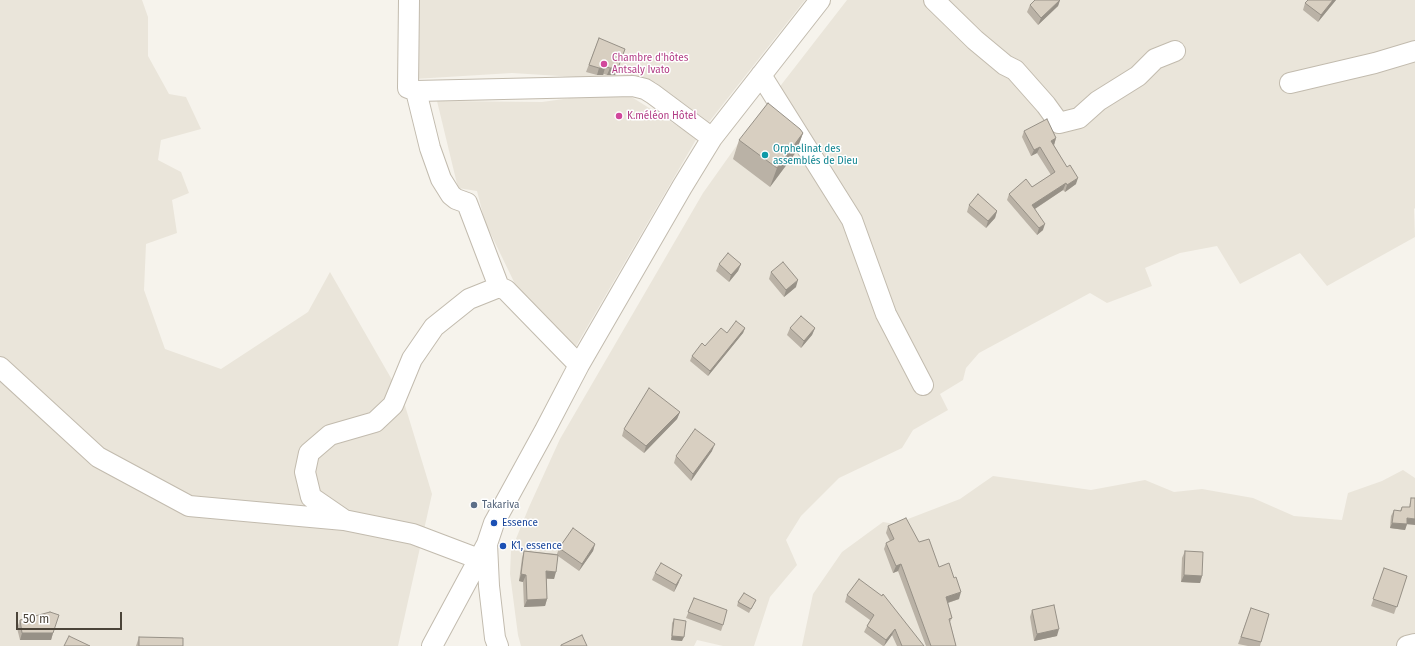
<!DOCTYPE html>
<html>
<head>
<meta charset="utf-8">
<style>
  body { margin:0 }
  #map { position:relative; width:1415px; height:646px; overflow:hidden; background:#f6f3ec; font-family:"Fira Sans",sans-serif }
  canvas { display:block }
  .scale { position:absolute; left:16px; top:612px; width:106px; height:18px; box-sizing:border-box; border:2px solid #4b4439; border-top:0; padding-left:5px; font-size:12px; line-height:14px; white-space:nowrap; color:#4b4439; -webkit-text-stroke:3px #fff; paint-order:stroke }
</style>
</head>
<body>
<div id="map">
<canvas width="1415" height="646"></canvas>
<div class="scale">50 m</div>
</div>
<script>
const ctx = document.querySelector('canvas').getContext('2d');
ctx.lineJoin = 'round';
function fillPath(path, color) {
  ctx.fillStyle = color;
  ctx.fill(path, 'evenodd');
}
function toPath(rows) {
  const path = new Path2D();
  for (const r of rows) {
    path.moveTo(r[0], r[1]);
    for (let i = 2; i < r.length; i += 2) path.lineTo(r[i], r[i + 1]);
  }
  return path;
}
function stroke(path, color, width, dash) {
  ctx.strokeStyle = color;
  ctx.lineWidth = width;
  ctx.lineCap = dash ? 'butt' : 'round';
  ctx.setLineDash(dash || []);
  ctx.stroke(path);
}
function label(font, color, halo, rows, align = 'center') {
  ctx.font = font + ' "Fira Sans",sans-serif';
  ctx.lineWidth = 3;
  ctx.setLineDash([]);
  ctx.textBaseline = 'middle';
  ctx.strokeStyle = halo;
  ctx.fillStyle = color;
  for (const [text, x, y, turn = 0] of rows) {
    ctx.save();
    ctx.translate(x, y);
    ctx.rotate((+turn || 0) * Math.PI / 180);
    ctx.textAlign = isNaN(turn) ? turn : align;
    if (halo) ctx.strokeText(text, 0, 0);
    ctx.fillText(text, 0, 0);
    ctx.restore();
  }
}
const residential = toPath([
  [0,0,142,0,148,17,148,56,169,94,186,97,201,129,161,140,158,160,181,172,189,193,172,200,177,233,146,244,144,290,165,349,221,369,308,312,330,272,403,399,432,494,398,646,0,646],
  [416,0,805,0,709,122,655,82,512,73,414,79],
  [847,0,1415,0,1415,208,1414,209,1415,237,1327,286,1300,253,1240,284,1217,246,1180,253,1145,268,1152,286,1107,303,1090,293,979,353,966,368,963,380,940,394,948,410,913,430,902,448,839,478,801,516,786,540,797,565,770,597,754,646,723,646,697,640,694,646,521,646,518,635,510,574,511,551,529,507,560,439,703,193,764,107],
  [630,96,697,138,575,348,516,286,485,222,477,191,458,188,437,101,542,102,578,97],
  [1403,470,1415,478,1415,646,802,646,813,594,842,552,883,522,895,524,960,499,993,476,1091,490,1145,480,1174,492,1202,489,1253,498,1294,516,1342,520,1348,493,1382,481]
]);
const minor = toPath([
  [409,0,408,88,416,91,633,86,645,89,653,94,712,138],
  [934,0,975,40,1005,65,1015,70,1046,105,1059,123,1079,118,1098,101,1138,76,1155,59,1175,51],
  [761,75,852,220,886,314,923,385],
  [1290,83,1375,63,1415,51],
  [416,91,430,148,441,179,451,195,456,199,467,203,499,287],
  [0,367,98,457,189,506,344,520,413,534,479,559],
  [343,519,311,497,305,472,309,453,330,435,375,422,393,405,412,359,434,327,469,299,499,287,506,290,579,365],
  [487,544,489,586,495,638,498,646],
  [432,646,487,544,494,523,545,430,579,365,682,187,712,138,820,0],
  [1407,646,1415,644]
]);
const wall = toPath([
  [1035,0,1060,0,1058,6,1038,25,1027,12,1030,5],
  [1308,0,1336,0,1318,22,1303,10,1305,3],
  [599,38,623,56,615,75,607,75,604,74,603,75,597,75,586,72],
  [1024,131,1056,138,1054,145,1076,184,1065,192,1063,190,1035,209,1043,230,1037,235,1007,200,1009,194,1032,187,1051,175,1037,153,1031,156,1022,137],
  [803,133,796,152,770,187,733,159,739,140],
  [969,205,997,211,995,218,986,228,967,212],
  [719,264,741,264,738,271,729,282,716,271],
  [771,272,796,287,784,297,769,279],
  [745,328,743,333,708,376,690,361,692,356,727,333],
  [790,328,815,328,812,335,801,348,787,335],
  [680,412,677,419,644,453,622,436,624,429],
  [712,451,691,481,674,463,676,456],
  [1411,498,1407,524,1405,530,1390,528,1391,516,1394,510,1400,511,1402,507,1409,507],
  [888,526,919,542,939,567,959,599,948,603,952,618,950,622,956,646,926,646,898,571,893,573,884,549,886,543,890,541,886,533],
  [595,544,593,551,579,571,558,556,554,579,547,579,547,599,545,606,524,607,523,582,519,581,522,558,524,551,557,554,559,548],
  [1185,551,1202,576,1200,583,1181,582,1182,558],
  [1384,568,1407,576,1394,614,1371,606],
  [655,573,679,582,674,592,652,580],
  [847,595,924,646,897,646,892,635,884,646,883,646,864,632,870,620,845,602],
  [694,598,723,625,721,631,686,618],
  [756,600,749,613,737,606,738,602],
  [1251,608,1261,642,1260,646,1248,646,1238,644],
  [1032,610,1057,636,1034,641,1030,617],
  [674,619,682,641,671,640,672,623],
  [20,620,53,633,51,640,20,640,17,628],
  [139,637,183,646,136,646]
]);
const shadedWall = toPath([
  [1060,0,1058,6,1038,25,1041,18],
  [1333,0,1336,0,1318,22,1321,15],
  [625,49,615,75,607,75,610,68],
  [599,68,605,68,603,75,597,75],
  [803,133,796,152,770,187,777,168],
  [1056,138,1054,145,1049,147,1051,141],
  [1040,147,1037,153,1031,156,1034,150],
  [1078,178,1076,184,1065,192,1067,185],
  [1066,183,1063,190,1030,212,1032,205],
  [997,211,995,218,986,228,988,221],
  [1045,224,1043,230,1037,235,1039,228],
  [741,264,738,271,729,282,731,275],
  [798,280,796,287,784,297,786,290],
  [745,328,743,333,708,376,710,371],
  [815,328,812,335,801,348,804,341],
  [680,412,677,419,644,453,646,446],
  [715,444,712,451,691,481,693,474],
  [1407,518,1415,519,1415,525,1405,524],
  [1392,523,1407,524,1405,530,1390,528],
  [595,544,593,551,579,571,582,564],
  [901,564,898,571,893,573,896,566],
  [546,571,556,572,554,579,544,578],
  [521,574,526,575,523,582,519,581],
  [682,575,679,582,674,592,676,585],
  [1184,575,1202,576,1200,583,1181,582],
  [961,592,959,599,944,604,946,597],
  [547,599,545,606,524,607,527,600],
  [895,629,892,635,884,646,886,640],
  [1059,629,1057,636,1034,641,1037,634],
  [22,633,53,633,51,640,20,640],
  [672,636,684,637,682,641,671,640]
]);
const building = toPath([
  [1035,0,1060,0,1041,18,1030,5,1035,0],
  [1308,0,1333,0,1321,15,1305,3,1308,0],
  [599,38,625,49,618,68,610,68,606,67,605,68,599,68,589,65,599,38],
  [768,103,800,129,803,133,777,168,739,140,768,103],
  [1047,119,1056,138,1051,141,1067,167,1070,165,1078,178,1067,185,1066,183,1032,205,1045,224,1039,228,1009,194,1026,179,1032,187,1055,172,1040,147,1034,150,1024,131,1047,119],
  [978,194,997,211,988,221,969,205,978,194],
  [728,253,741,264,731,275,719,264,728,253],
  [783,262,798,280,786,290,771,272,783,262],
  [801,316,815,328,804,341,790,328,801,316],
  [736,321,745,328,710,371,692,356,702,343,705,346,721,328,727,333,736,321],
  [649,388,680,412,646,446,624,429,649,388],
  [695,429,715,444,693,474,676,456,695,429],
  [1411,498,1415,498,1415,519,1407,518,1407,524,1392,523,1394,510,1401,511,1402,507,1410,507,1411,498],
  [906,518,919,542,929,539,939,567,949,563,954,578,956,577,961,592,946,597,952,618,949,619,956,646,931,646,901,564,896,566,886,543,894,539,888,526,906,518],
  [573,528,595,544,582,564,559,548,573,528],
  [524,551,558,555,556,572,546,571,547,599,527,600,526,575,521,574,524,551],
  [1185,551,1203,552,1202,576,1184,575,1185,551],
  [661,563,682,575,676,585,655,573,661,563],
  [1384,568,1407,576,1397,607,1373,599,1384,568],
  [859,579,882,596,883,594,924,646,902,646,895,629,886,640,867,626,874,615,847,595,859,579],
  [744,593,756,600,751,609,738,602,744,593],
  [694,598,727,610,723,625,688,612,694,598],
  [1054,605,1059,629,1037,634,1032,610,1054,605],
  [1251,608,1269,614,1261,642,1241,637,1251,608],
  [50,612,59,615,53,633,22,633,20,620,50,612],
  [674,619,686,621,684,637,672,636,674,619],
  [582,635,587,646,561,646,561,645,582,635],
  [69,636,90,646,64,646,69,636],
  [139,637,183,638,183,646,139,646,139,637]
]);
const markers = [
  [604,64,4,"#d1479c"],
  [619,116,4,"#d1479c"],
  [765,155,4,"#0f9aa8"],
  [474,505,4,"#5c6f8a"],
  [494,523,4,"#1a4fb4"],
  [503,546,4,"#1a4fb4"]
];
const hotelNames = [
  ["Chambre d'hôtes",612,58],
  ["Antsaly Ivato",612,70],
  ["K.méléon Hôtel",627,116]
];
const cultureNames = [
  ["Orphelinat des",773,149],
  ["assemblés de Dieu",773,161]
];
const serviceNames = [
  ["Takariva",482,505]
];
const transitNames = [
  ["Essence",502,523],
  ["K1, essence",511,546]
];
fillPath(residential, '#eae5da');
stroke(minor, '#c2bbae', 22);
stroke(minor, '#fff', 20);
fillPath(wall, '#bab2a6');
fillPath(shadedWall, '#979187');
fillPath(building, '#d8cfc1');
stroke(building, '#979187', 1);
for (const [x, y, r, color] of markers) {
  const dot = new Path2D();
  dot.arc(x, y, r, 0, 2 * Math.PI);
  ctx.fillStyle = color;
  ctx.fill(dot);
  stroke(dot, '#fff', 1.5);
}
label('10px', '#b23c85', '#fff', hotelNames, 'left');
label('10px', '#0d838f', '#fff', cultureNames, 'left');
label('10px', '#4e5e75', '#fff', serviceNames, 'left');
label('10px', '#164399', '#fff', transitNames, 'left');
</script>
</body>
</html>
